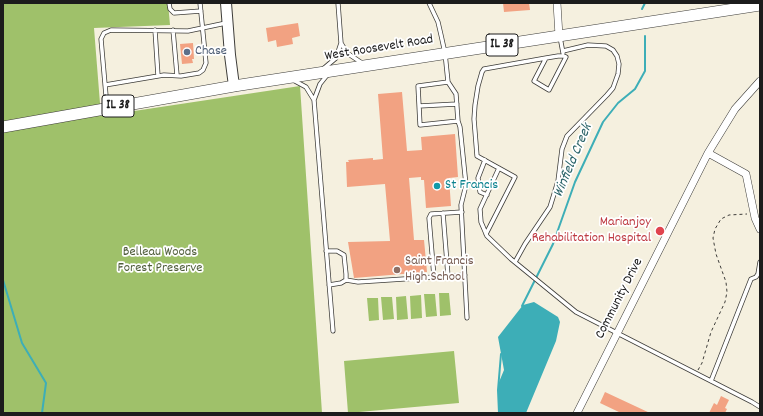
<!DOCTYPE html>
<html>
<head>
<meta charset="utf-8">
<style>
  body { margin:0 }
  #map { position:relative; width:763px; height:416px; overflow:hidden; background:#f5f0df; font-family:Dekko,sans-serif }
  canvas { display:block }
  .frame { position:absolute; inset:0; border:4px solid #1c1c1c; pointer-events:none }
</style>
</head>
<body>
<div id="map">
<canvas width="763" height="416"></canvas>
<div class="frame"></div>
</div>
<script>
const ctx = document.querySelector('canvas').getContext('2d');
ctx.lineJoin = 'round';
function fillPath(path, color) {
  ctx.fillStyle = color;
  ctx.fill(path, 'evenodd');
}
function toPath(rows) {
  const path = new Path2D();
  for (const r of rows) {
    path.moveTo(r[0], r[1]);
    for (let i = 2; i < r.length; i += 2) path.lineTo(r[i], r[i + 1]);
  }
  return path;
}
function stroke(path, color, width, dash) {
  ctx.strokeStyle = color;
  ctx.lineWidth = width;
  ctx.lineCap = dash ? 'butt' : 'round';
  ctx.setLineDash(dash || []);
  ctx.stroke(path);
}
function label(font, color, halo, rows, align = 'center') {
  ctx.font = font + ' Dekko,sans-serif';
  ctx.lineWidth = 3.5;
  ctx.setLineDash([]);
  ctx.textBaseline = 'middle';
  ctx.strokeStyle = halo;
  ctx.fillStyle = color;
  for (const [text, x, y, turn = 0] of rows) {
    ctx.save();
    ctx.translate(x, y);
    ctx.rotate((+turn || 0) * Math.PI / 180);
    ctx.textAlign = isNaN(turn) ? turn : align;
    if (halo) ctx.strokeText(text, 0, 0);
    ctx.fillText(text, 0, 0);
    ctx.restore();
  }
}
const green = toPath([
  [3,3,168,3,170,25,94,28,101,116,300,86,322,413,3,413],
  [439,293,449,293,451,315,440,316],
  [424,294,435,294,437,316,426,317],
  [421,295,422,318,411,319,410,296],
  [406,296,408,319,397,320,396,297],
  [381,297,392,297,394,319,383,320],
  [367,298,378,298,379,320,369,321],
  [454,351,459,403,348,413,344,361]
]);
const water = toPath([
  [534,302,558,317,560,322,556,341,526,413,499,413,499,382,504,370,498,337,523,305]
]);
const stream = toPath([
  [642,9,645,3],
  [3,280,22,343,46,383,42,413],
  [522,306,553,244,575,182,603,122,618,103,635,89,645,71,645,36],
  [499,413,498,390,501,354]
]);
const building = toPath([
  [503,3,529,3,530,10,504,12],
  [298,23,300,36,292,38,293,44,277,47,276,40,268,42,266,28],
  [193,43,194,59,192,59,193,63,182,64,180,44],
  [402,92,407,151,422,150,421,137,455,134,458,177,449,178,451,206,426,208,424,180,421,180,421,177,409,178,414,240,424,240,427,272,354,278,348,242,390,241,385,184,347,187,346,162,349,162,348,160,373,158,373,160,383,159,378,94],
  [605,392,650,413,621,413,600,403],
  [721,396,729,400,725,408,727,409,725,413,709,413,714,403,717,405]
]);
const path = toPath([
  [698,370,702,363,711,332,725,302,727,292,726,282,716,254,713,238,715,229,721,219,729,215,747,214]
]);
const lane = toPath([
  [169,3,170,9,174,13,201,11],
  [338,3,341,43],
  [429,3,438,22,441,35,445,53,448,82,456,94,458,121,460,127,466,185,461,205,467,318],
  [155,30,158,76],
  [173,30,177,75],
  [560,37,563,53],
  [323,69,336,58,341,43,347,53,362,63],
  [293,80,306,87,314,100,320,84,328,74],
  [448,82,418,86,420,125,458,121],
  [105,85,164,75,181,76,199,73,203,70,206,63,200,3],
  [314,100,333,331],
  [419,106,457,104],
  [107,107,101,39,104,33,111,30,188,31,226,23],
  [485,160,478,178,480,192,487,195],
  [499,168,480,209,481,222,487,236,511,259,576,312,752,402,760,407],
  [443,213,448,276],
  [486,234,515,177,477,156,474,119,475,105,478,86,482,72,484,69,546,58,558,56,564,56,566,57,549,90,534,81,546,58],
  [326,251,337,251,344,255,346,274,346,280,341,283,329,285],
  [515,262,525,244,550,207,558,181,562,149,567,136,607,95,613,88,618,74,619,64,617,56,613,50,606,46,588,45,563,51],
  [434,277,429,218,431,214,462,212],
  [346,280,358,282,465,275],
  [711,381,751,279,756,277,758,274,760,262]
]);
const street = toPath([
  [557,3,559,36],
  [708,153,735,109,760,81],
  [577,413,708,153,746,174,755,218,760,229]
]);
const secondary = toPath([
  [226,3,230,55,234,86]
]);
const primary = toPath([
  [3,127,234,86,760,5]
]);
const markers = [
  [187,52,4,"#5c6f8a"],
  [437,186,4,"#0f9aa8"],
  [660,231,5,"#e0444e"],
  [397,270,4,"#8d6e63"]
];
const shields = [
  [502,45,32],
  [118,106,32]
];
const shieldNames = [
  ["IL 38",502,45],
  ["IL 38",118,106]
];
const streetNames = [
  ["West Roosevelt Road",379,49,-9],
  ["Community Drive",620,299,-63]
];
const serviceNames = [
  ["Chase",195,52]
];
const cultureNames = [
  ["St Francis",445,186]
];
const healthNames = [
  ["Marianjoy",651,223],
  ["Rehabilitation Hospital",651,239]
];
const parkNames = [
  ["Belleau Woods",160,253],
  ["Forest Preserve",160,269]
];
const educationNames = [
  ["Saint Francis",405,262],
  ["High School",405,278]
];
const waterNames = [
  ["Winfield Creek",574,161,-67]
];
fillPath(green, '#9fc16a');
fillPath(water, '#3daeb7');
stroke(stream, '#3daeb7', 2);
fillPath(building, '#f2a282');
stroke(lane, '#3d3c39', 5);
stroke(street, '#3d3c39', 8);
stroke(secondary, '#3d3c39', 12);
stroke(primary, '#3d3c39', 12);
stroke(path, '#3d3c39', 1, [3, 3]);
stroke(lane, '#fff', 3.5);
stroke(street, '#fff', 7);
stroke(secondary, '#fff', 10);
stroke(primary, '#fff', 11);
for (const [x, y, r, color] of markers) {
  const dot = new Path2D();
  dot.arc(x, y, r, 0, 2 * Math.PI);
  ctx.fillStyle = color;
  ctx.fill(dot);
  stroke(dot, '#fff', 1.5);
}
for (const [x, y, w] of shields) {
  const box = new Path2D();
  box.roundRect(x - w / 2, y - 11, w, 22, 3);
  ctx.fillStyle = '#fff';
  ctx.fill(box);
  stroke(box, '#1c1c1c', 1);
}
label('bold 13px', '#1c1c1c', null, shieldNames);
label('14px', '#1c1c1c', '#fff', streetNames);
label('14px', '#4e5e75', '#fff', serviceNames, 'left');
label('14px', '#0d838f', '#fff', cultureNames, 'left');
label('14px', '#be3a42', '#fff', healthNames, 'right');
label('14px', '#505e3b', '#fff', parkNames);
label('14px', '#785e54', '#fff', educationNames, 'left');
label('italic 15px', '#2c656a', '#fff', waterNames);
</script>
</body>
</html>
